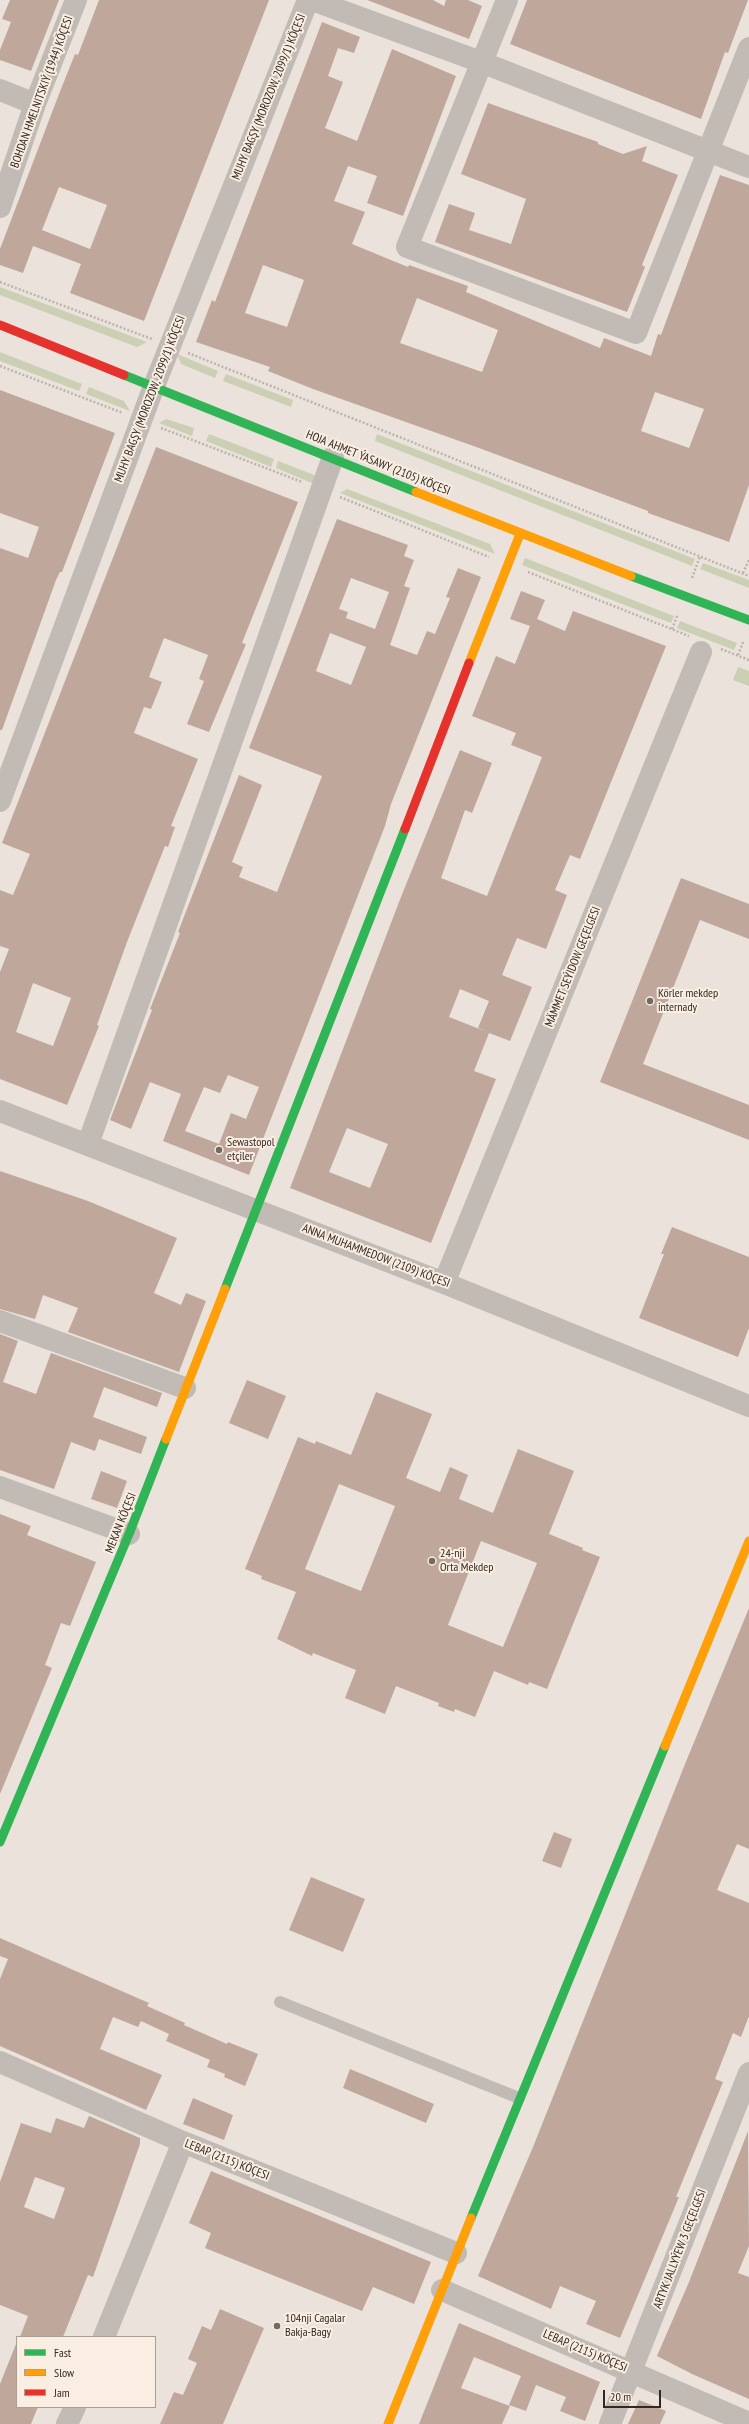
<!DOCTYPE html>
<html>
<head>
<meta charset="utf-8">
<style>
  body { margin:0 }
  #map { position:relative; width:749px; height:2424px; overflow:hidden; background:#ebe3db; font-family:"PT Sans Narrow",sans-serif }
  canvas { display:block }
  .legend { position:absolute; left:16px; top:2336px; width:140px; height:72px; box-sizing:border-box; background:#f9eee1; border:1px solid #aa9f95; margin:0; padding:5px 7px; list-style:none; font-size:12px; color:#332924 }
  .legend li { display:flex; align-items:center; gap:8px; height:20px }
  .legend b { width:20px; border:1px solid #aa9f95 }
  .scale { position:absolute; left:603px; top:2390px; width:58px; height:18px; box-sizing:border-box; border:2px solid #332924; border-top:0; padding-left:5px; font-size:12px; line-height:14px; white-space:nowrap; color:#332924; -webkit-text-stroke:3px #f9eee1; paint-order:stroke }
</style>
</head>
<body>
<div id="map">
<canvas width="749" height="2424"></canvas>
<ul class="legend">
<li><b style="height:5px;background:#30b455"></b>Fast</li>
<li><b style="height:5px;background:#ff9f0a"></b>Slow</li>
<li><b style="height:5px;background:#e5322d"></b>Jam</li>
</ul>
<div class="scale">20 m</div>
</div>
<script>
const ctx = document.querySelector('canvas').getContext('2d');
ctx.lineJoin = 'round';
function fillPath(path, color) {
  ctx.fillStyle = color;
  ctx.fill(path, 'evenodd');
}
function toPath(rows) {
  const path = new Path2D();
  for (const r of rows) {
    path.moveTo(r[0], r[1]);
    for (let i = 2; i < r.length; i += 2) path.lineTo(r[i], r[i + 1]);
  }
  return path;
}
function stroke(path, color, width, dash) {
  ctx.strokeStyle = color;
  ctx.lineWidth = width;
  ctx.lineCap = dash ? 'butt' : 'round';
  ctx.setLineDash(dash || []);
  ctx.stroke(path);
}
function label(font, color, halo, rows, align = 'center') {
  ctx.font = font + ' "PT Sans Narrow",sans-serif';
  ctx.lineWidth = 4;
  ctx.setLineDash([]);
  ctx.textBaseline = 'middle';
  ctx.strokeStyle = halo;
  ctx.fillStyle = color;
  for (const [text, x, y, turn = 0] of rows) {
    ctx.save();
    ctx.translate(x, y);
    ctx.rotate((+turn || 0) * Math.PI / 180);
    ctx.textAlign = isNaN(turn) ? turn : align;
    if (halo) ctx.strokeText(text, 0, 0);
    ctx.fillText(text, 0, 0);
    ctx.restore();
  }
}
const green = toPath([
  [0,287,147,342,137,347,0,295],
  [0,352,82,384,79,391,0,361],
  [177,354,218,371,215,378,181,364],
  [226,374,293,400,291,407,223,381],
  [89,387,124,401,130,411,86,394],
  [166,419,194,428,192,436,159,423],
  [209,434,274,459,271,467,206,441],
  [377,434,695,559,692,566,375,441],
  [278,461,317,476,314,484,276,468],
  [347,489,490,544,495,554,340,493],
  [525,558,674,616,671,623,522,565],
  [703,563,749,580,749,588,700,569],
  [680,621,737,643,734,650,677,628],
  [738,667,749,671,749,686,733,680]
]);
const building = toPath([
  [10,0,59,0,31,71,0,60,0,50,11,22,2,19],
  [99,0,269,0,144,321,70,293,81,264,33,246,23,273,0,265,0,249,59,94,75,54,78,55],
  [59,187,107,205,90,249,42,230],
  [367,0,433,0,444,6,446,0,468,0,482,6,469,39],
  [527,0,748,0,728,53,725,52,701,119,510,44],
  [322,22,360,37,354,53,338,48,328,76,343,82,325,128,357,141,392,49,456,76,403,216,367,203,377,176,348,166,334,201,365,212,352,244,408,267,409,265,468,286,466,292,600,348,604,338,651,356,658,334,661,335,720,175,749,185,749,485,729,542,648,513,648,511,479,448,313,389,268,371,270,367,196,342,212,300,215,302],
  [263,265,304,280,287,327,245,313],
  [417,298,498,330,482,372,400,343],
  [655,392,704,409,689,448,641,431],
  [488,103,598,142,598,144,623,154,647,146,642,161,678,175,642,265,645,267,627,312,435,242,449,204,475,213,469,230,511,244,526,199,461,174],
  [0,390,115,433,62,572,60,572,56,580,2,730,0,730,0,548,28,558,39,527,0,513],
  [156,447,298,502,242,643,246,644,209,732,187,724,204,681,199,679,208,655,164,638,149,677,162,682,151,709,144,707,134,733,198,759,171,826,175,827,168,847,165,846,127,942,97,1025,99,1026,67,1105,0,1079,0,972,9,949,0,946,0,890,13,895,30,854,2,843],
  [33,983,71,998,53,1046,16,1032],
  [337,519,408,545,404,556,414,560,404,586,410,588,390,645,417,655,427,631,435,634,450,598,446,597,458,568,481,577,391,804,385,826,249,1175,163,1141,181,1094,150,1082,131,1129,110,1120,152,1010,150,1009,180,933,178,932,239,775,262,785,232,862,243,867,239,877,277,892,322,776,249,748],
  [351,578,389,592,375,629,346,618,348,612,339,609],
  [330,633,366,647,351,685,316,671],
  [228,1075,259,1087,246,1119,231,1113,219,1144,185,1131,204,1087,220,1093],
  [521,591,545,600,537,619,565,631,573,611,666,646,580,859,570,855,555,890,567,895,546,949,517,938,502,975,532,987,510,1041,489,1033,474,1071,496,1079,431,1243,290,1188,399,902,460,750,492,763,472,813,465,810,441,878,487,896,535,775,542,757,511,745,516,733,472,716,496,656,515,664,530,626,510,619],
  [460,989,489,1001,478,1028,487,1032,449,1017],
  [347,1128,388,1144,370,1188,329,1172],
  [681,878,749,904,749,939,700,920,643,1064,749,1105,749,1140,600,1082],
  [0,1171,88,1201,177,1238,154,1293,181,1305,186,1293,206,1301,179,1372,68,1332,78,1308,43,1295,35,1319,0,1309],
  [672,1227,749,1257,749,1328,738,1357,639,1318,664,1254,661,1254],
  [0,1334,18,1341,3,1382,36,1394,51,1353,162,1393,157,1407,104,1387,93,1417,147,1437,141,1454,99,1439,95,1451,71,1442,54,1489,0,1470],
  [247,1380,286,1396,268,1439,229,1423],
  [376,1392,432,1414,406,1478,440,1492,450,1467,468,1475,459,1499,493,1513,518,1449,574,1471,549,1534,583,1548,582,1550,600,1557,547,1689,529,1682,528,1685,494,1671,475,1717,455,1709,454,1712,438,1706,439,1703,396,1686,385,1714,345,1698,356,1670,313,1653,312,1656,277,1639,296,1592,261,1579,262,1576,245,1569,298,1437,315,1444,316,1441,351,1455],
  [339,1484,395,1506,361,1591,305,1569],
  [481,1541,537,1563,503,1647,448,1625],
  [101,1471,127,1481,117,1508,91,1499],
  [0,1514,31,1526,27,1535,96,1562,70,1626,61,1623,45,1665,52,1668,0,1794],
  [749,1608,749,1849,737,1844,717,1890,749,1903,749,2016,741,2037,733,2033,715,2079,723,2082,676,2197,679,2197,620,2338,586,2324,596,2301,560,2286,551,2309,478,2276,533,2147,683,1769],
  [554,1832,572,1839,561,1868,542,1861],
  [311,1877,365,1899,343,1952,289,1930],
  [0,1938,149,2003,147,2006,185,2023,184,2025,227,2044,228,2042,258,2054,245,2086,224,2077,225,2074,207,2067,210,2060,166,2041,169,2034,141,2021,138,2027,113,2017,100,2049,162,2075,146,2110,0,2046,0,1979,8,1959,0,1956],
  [350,2069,434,2104,426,2123,343,2088],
  [193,2098,233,2115,224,2140,183,2124],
  [89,2116,140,2138,140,2144,93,2277,88,2275,63,2337,20,2337,28,2316,0,2305,0,2182,21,2123,51,2133,56,2118,84,2128],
  [35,2177,65,2188,54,2219,24,2207],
  [748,2131,749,2246,738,2273,749,2277,749,2399,692,2374,657,2356,689,2282],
  [211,2171,431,2262,414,2304,373,2287,362,2311,205,2248,211,2233,189,2223],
  [220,2309,264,2328,223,2424,160,2424,174,2392,183,2395,197,2363,188,2359,202,2326,211,2330],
  [459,2323,600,2382,585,2421,560,2411,566,2397,536,2385,526,2411,509,2405,521,2376,474,2357,461,2388,510,2406,502,2424,419,2424],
  [16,2344,17,2407,38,2407,31,2424,0,2424,0,2384],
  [639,2400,666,2411,660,2424,628,2424]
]);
const path = toPath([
  [0,282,152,339],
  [188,353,749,576],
  [0,366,123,413],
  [161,428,302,482],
  [340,497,489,557],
  [528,572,689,636],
  [743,573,749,560],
  [692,578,700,556],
  [672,629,678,614],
  [721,649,749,660],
  [738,655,744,640]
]);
const lane = toPath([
  [280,2002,519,2098]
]);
const street = toPath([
  [312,0,481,62,749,167],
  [507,0,407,247,636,333,749,48],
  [0,90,35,104],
  [0,207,35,104,76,0],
  [0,801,154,386,308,0],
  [0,1111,444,1283,749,1406],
  [88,1144,333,457],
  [444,1283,701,652],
  [0,1321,185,1388],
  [0,1487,129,1534],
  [0,2062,183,2142,456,2253],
  [442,2290,749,2423],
  [104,2337,183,2142],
  [67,2424,75,2407],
  [610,2424,749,2073]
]);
const fast = toPath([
  [124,375,416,492],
  [631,576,749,620],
  [225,1289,405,829],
  [0,1842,129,1534,166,1439],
  [471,2218,665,1746]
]);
const slow = toPath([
  [416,492,631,576],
  [469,663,520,534],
  [166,1439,225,1289],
  [665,1746,749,1541],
  [388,2424,471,2218]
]);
const jam = toPath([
  [0,325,124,375],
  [405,829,469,663]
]);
const markers = [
  [650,1001,4,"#736a64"],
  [219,1150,4,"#736a64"],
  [432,1561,4,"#736a64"],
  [277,2326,4,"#736a64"]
];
const streetNames = [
  ["BOHDAN HMELNITSKIÝ (1944) KÖÇESI",42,92,-70],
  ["MUHY BAGŞY (MOROZOW, 2099/1) KÖÇESI",269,97,-68],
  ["MUHY BAGŞY (MOROZOW, 2099/1) KÖÇESI",150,399,-69],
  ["HOJA AHMET ÝASAWY (2105) KÖÇESI",378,463,22],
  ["MÄMMET SEÝIDOW GEÇELGESI",573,967,-68],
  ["ANNA MUHAMMEDOW (2109) KÖÇESI",376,1256,21],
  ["MEKAN KÖÇESI",121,1523,-68],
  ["LEBAP (2115) KÖÇESI",227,2160,22],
  ["ARTYK JALLYÝEW 3 GEÇELGESI",680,2249,-69],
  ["LEBAP (2115) KÖÇESI",585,2351,23]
];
const poiNames = [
  ["Körler mekdep",658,994],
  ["internady",658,1008],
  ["Sewastopol",227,1143],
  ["etçiler",227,1157],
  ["24-nji",440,1554],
  ["Orta Mekdep",440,1568],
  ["104nji Cagalar",285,2319],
  ["Bakja-Bagy",285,2333]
];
fillPath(green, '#cbcfb4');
fillPath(building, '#bfa79c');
stroke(path, '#bbb4ae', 2.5, [2, 2]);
stroke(lane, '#c2bbb5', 12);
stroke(street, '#c2bbb5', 22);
stroke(fast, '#30b455', 9);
stroke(slow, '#ff9f0a', 9);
stroke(jam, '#e5322d', 9);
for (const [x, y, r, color] of markers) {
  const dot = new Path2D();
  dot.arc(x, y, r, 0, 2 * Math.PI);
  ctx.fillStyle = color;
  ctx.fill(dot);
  stroke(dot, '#f9eee1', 1.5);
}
label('12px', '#332924', '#f9eee1', streetNames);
label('12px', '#332924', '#f9eee1', poiNames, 'left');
</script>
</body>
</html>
